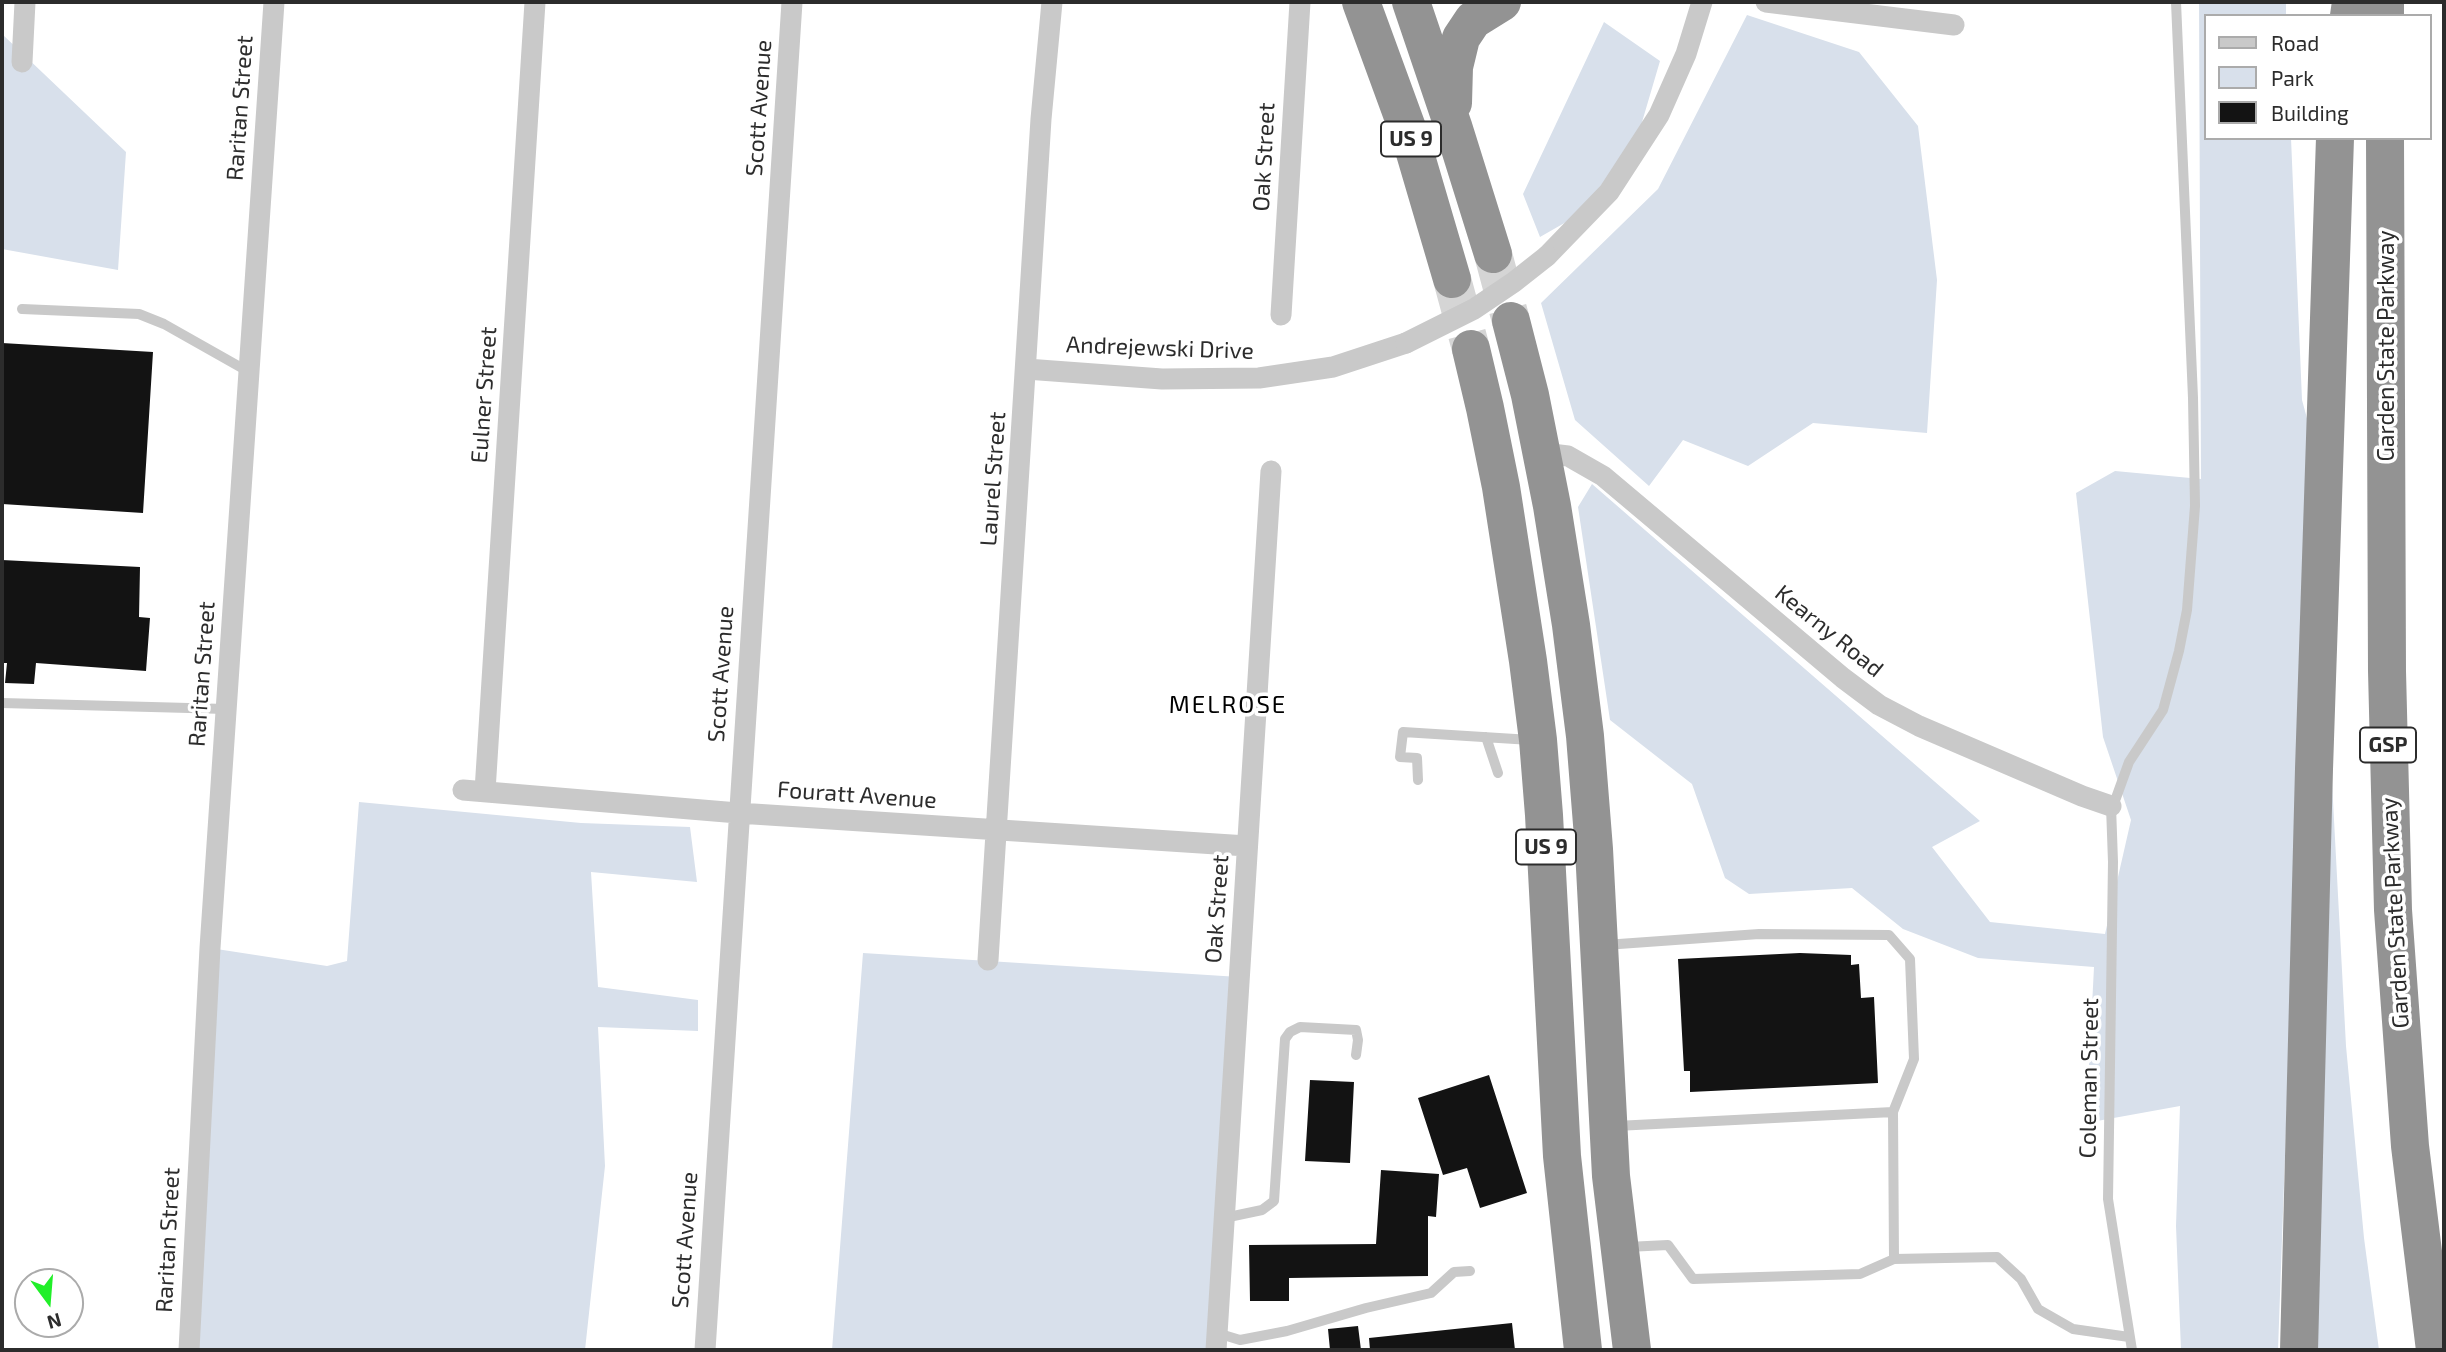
<!DOCTYPE html>
<html>
<head>
<meta charset="utf-8">
<style>
  body { margin:0 }
  #map { position:relative; width:2446px; height:1352px; overflow:hidden; background:#fff; font-family:"Exo 2",sans-serif }
  canvas { display:block }
  .frame { position:absolute; inset:0; border:4px solid #2c2c2c; pointer-events:none }
  .legend { position:absolute; left:2204px; top:14px; width:228px; height:126px; box-sizing:border-box; background:#fff; border:2px solid #ababab; margin:0; padding:9px 12px; list-style:none; font-size:21px; color:#2c2c2c }
  .legend li { display:flex; align-items:center; gap:14px; height:35px }
  .legend b { width:35px; border:2px solid #ababab }
  .north { position:absolute; left:14px; top:1268px; width:70px; height:70px; box-sizing:border-box; background:#fff; border:2px solid #ababab; border-radius:50%; rotate:164deg; font-size:19px; font-weight:700; line-height:28px; text-align:center; color:#2c2c2c }
  .north::after { content:''; display:block; margin:auto; width:24px; height:32px; background:#21ef29; clip-path:polygon(50% 0,100% 100%,50% 72%,0 100%) }
</style>
</head>
<body>
<div id="map">
<canvas width="2446" height="1352"></canvas>
<div class="frame"></div>
<ul class="legend">
<li><b style="height:9px;background:#c9c9c9"></b>Road</li>
<li><b style="height:19px;background:#d8e0eb"></b>Park</li>
<li><b style="height:19px;background:#131313"></b>Building</li>
</ul>
<div class="north">N</div>
</div>
<script>
const ctx = document.querySelector('canvas').getContext('2d');
ctx.lineJoin = 'round';
function fillPath(path, color) {
  ctx.fillStyle = color;
  ctx.fill(path, 'evenodd');
}
function toPath(rows) {
  const path = new Path2D();
  for (const r of rows) {
    path.moveTo(r[0], r[1]);
    for (let i = 2; i < r.length; i += 2) path.lineTo(r[i], r[i + 1]);
  }
  return path;
}
function stroke(path, color, width, dash) {
  ctx.strokeStyle = color;
  ctx.lineWidth = width;
  ctx.lineCap = dash ? 'butt' : 'round';
  ctx.setLineDash(dash || []);
  ctx.stroke(path);
}
function label(font, color, halo, rows, align = 'center') {
  ctx.font = font + ' "Exo 2",sans-serif';
  ctx.lineWidth = 7;
  ctx.setLineDash([]);
  ctx.textBaseline = 'middle';
  ctx.strokeStyle = halo;
  ctx.fillStyle = color;
  for (const [text, x, y, turn = 0] of rows) {
    ctx.save();
    ctx.translate(x, y);
    ctx.rotate((+turn || 0) * Math.PI / 180);
    ctx.textAlign = isNaN(turn) ? turn : align;
    if (halo) ctx.strokeText(text, 0, 0);
    ctx.fillText(text, 0, 0);
    ctx.restore();
  }
}
const green = toPath([
  [2199,2,2286,2,2286,16,2206,16,2206,138,2291,138,2302,400,2311,433,2278,1350,2181,1350,2176,1226,2180,1106,2086,1123,2094,967,1978,958,1903,929,1852,888,1749,894,1725,878,1692,784,1610,720,1578,507,1592,484,1980,821,1932,847,1990,922,2105,934,2131,820,2103,737,2076,493,2115,471,2201,479],
  [1747,15,1859,52,1918,126,1937,280,1927,433,1813,423,1748,466,1683,440,1649,486,1575,420,1541,303,1658,189],
  [1604,22,1660,61,1622,190,1540,237,1523,194],
  [2,34,126,152,118,270,2,249],
  [2332,782,2346,1046,2364,1238,2379,1350,2313,1350],
  [359,802,581,823,690,827,697,882,591,872,598,987,698,1000,698,1031,598,1027,605,1166,585,1350,189,1350,210,948,327,966,347,961],
  [863,953,1239,977,1216,1350,832,1350]
]);
const building = toPath([
  [2,343,153,352,143,513,2,504],
  [2,560,140,567,139,617,150,618,146,671,36,663,34,684,5,683,7,663,2,663],
  [1800,953,1851,955,1851,965,1859,964,1861,998,1874,997,1878,1083,1690,1092,1690,1071,1684,1071,1678,959],
  [1489,1075,1527,1193,1480,1208,1467,1168,1443,1175,1418,1098],
  [1310,1080,1354,1082,1350,1163,1305,1161],
  [1381,1170,1439,1174,1436,1217,1428,1216,1428,1276,1289,1278,1289,1301,1250,1301,1249,1245,1376,1244],
  [1512,1323,1515,1350,1370,1350,1369,1338],
  [1358,1326,1361,1350,1330,1350,1328,1329]
]);
const highwayTunnel = toPath([
  [1493,254,1511,321],
  [1452,279,1471,349]
]);
const lane = toPath([
  [22,309,139,314,164,324,249,372],
  [2,703,226,709],
  [1486,737,1498,773],
  [1418,780,1417,758,1400,757,1403,732,1531,740],
  [1605,945,1759,934,1889,935,1910,959,1914,1059,1893,1112],
  [1616,1126,1893,1112,1894,1259],
  [1224,1218,1262,1210,1274,1201,1285,1039,1290,1032,1300,1027,1356,1030,1358,1040,1356,1055],
  [1627,1247,1668,1245,1693,1279,1860,1274,1894,1259,1997,1257,2021,1279,2038,1309,2073,1329,2129,1337],
  [1217,1333,1240,1340,1287,1331,1366,1308,1431,1293,1454,1272,1470,1271],
  [2132,1350,2108,1199,2113,862,2111,806,2116,798,2129,762,2163,710,2179,651,2187,610,2195,506,2193,398,2176,2]
]);
const street = toPath([
  [1766,2,1954,25],
  [22,62,25,2],
  [1547,256,1609,192,1659,115,1686,54,1702,2],
  [1281,315,1300,2],
  [1026,369,1162,379,1259,378,1333,367,1406,343],
  [1543,453,1568,456,1603,476,1843,678,1879,705,1919,726,2082,796,2111,806],
  [463,790,738,813,1247,846],
  [485,791,535,2],
  [988,960,1041,119,1052,2],
  [189,1350,210,948,274,2],
  [705,1350,792,2],
  [1216,1350,1271,471]
]);
const highway = toPath([
  [1361,2,1410,136,1452,279],
  [1411,2,1453,126,1493,254],
  [2385,2,2385,16],
  [2349,16,2351,2],
  [1453,103,1454,67,1461,38,1473,20,1502,2],
  [2385,138,2387,671,2393,910,2410,1146,2435,1350],
  [1511,321,1530,395,1552,506,1571,625,1585,736,1594,849,1611,1176,1632,1350],
  [1471,349,1485,408,1501,487,1528,661,1538,740,1544,815,1562,1156,1583,1350],
  [2299,1350,2314,769,2335,138]
]);
const streetBridge = toPath([
  [1406,343,1474,309,1514,282,1547,256]
]);
const shields = [
  [1411,139,60],
  [2388,745,56],
  [1546,847,60]
];
const shieldNames = [
  ["US 9",1411,139],
  ["GSP",2388,745],
  ["US 9",1546,847]
];
const streetNames = [
  ["Raritan Street",240,108,-86],
  ["Scott Avenue",759,108,-86],
  ["Oak Street",1264,157,-87],
  ["Garden State Parkway",2386,346,-90],
  ["Andrejewski Drive",1160,348,2],
  ["Eulner Street",484,395,-86],
  ["Laurel Street",993,479,-86],
  ["Kearny Road",1829,631,39],
  ["Raritan Street",202,674,-86],
  ["Scott Avenue",721,674,-86],
  ["Fouratt Avenue",857,795,4],
  ["Oak Street",1217,909,-86],
  ["Garden State Parkway",2395,913,-93],
  ["Coleman Street",2089,1078,-89],
  ["Raritan Street",168,1240,-87],
  ["Scott Avenue",685,1240,-86]
];
const neighbourhoodNames = [
  ["MELROSE",1228,705]
];
fillPath(green, '#d8e0eb');
fillPath(building, '#131313');
stroke(highwayTunnel, '#d5d5d5', 38, [38, 19]);
stroke(lane, '#c9c9c9', 10);
stroke(street, '#c9c9c9', 21);
stroke(highway, '#939393', 38);
stroke(streetBridge, '#c9c9c9', 21);
for (const [x, y, w] of shields) {
  const box = new Path2D();
  box.roundRect(x - w / 2, y - 17.5, w, 35, 5);
  ctx.fillStyle = '#fff';
  ctx.fill(box);
  stroke(box, '#2c2c2c', 2);
}
label('bold 21px', '#2c2c2c', null, shieldNames);
label('23px', '#2c2c2c', '#fff', streetNames);
ctx.letterSpacing = '2px';
label('24px', '#000', '#fff', neighbourhoodNames);
ctx.letterSpacing = '0px';
</script>
</body>
</html>
